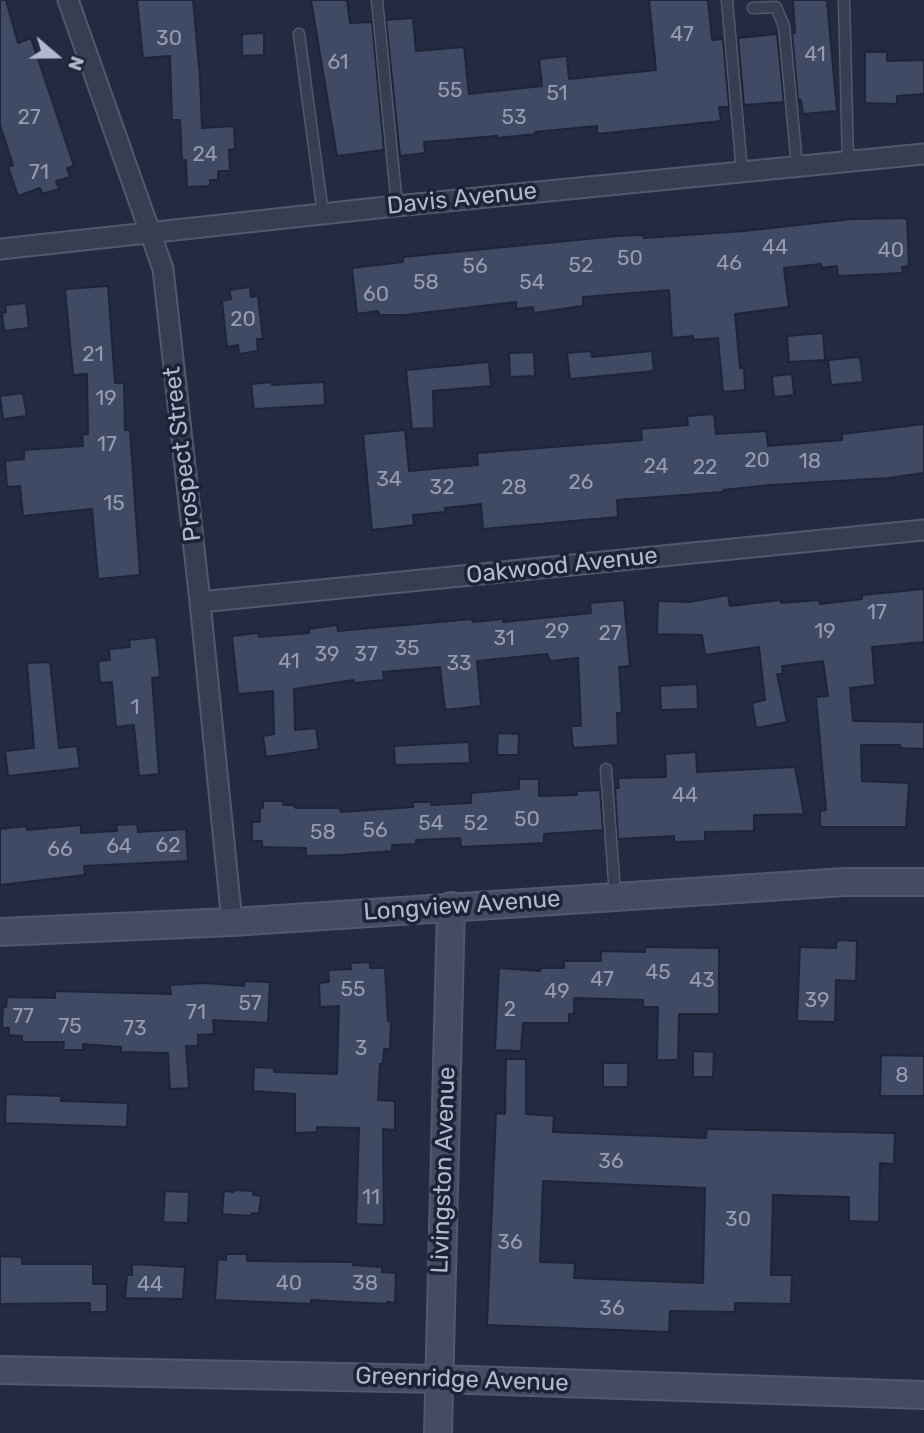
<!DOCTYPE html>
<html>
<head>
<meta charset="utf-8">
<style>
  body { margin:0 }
  #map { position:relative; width:924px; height:1433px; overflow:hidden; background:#222b42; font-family:Rubik,sans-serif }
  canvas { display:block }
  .north { position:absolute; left:21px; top:21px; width:70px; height:70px; -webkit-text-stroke:5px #1c2336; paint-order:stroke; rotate:110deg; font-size:19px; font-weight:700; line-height:28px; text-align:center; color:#b3b9cc }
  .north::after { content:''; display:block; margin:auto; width:24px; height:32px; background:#b3b9cc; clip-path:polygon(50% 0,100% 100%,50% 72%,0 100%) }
</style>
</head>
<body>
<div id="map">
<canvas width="924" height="1433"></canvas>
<div class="north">N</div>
</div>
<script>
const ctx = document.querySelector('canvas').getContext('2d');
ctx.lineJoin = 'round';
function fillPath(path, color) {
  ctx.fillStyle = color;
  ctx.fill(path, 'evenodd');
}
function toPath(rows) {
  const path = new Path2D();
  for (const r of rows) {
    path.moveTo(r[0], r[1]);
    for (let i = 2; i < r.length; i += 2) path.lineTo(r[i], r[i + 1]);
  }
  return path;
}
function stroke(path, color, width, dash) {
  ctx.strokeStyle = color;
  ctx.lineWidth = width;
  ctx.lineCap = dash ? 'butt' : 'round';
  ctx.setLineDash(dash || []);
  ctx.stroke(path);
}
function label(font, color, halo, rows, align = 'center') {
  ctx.font = font + ' Rubik,sans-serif';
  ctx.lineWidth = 7;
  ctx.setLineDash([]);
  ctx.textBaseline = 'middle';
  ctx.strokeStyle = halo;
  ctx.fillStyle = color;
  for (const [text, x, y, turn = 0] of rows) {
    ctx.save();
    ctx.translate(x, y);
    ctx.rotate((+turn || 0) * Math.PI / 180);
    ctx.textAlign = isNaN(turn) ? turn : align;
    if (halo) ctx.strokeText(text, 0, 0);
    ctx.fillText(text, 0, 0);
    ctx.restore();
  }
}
const building = toPath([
  [0,0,6,0,18,43,31,38,74,166,67,168,70,177,56,181,59,189,42,194,40,188,18,196,8,167,13,165,0,125,0,0],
  [137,0,193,0,200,77,202,128,234,126,235,149,229,150,230,171,218,171,218,180,210,180,210,186,187,187,186,160,182,160,180,120,172,120,170,56,143,58,137,0],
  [311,0,347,0,350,23,372,22,384,150,337,156,311,0],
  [649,0,708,0,712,40,723,39,729,107,719,107,721,121,597,134,597,126,535,132,536,134,497,138,497,136,424,142,425,153,400,156,386,20,413,18,416,51,464,47,469,94,542,86,539,59,567,56,569,79,656,70,649,0],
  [793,0,827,0,837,111,803,114,801,100,798,100,792,33,795,33,793,0],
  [264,33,264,55,242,56,242,34,264,33],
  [777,34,784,102,744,105,738,38,777,34],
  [865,52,887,52,887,61,924,60,924,94,897,96,897,104,865,103,865,52],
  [907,218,909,266,902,267,903,273,838,276,837,266,822,268,821,264,784,268,789,307,735,314,740,368,744,368,745,390,723,392,718,338,693,340,693,336,672,338,669,290,583,297,583,306,534,313,533,307,516,309,516,302,405,315,379,315,378,311,357,314,352,268,403,262,403,257,617,236,644,235,644,238,744,231,852,219,907,218],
  [108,286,115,383,124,383,125,430,130,430,140,575,98,579,92,509,23,516,20,486,7,487,5,461,24,459,24,450,83,446,82,435,88,434,87,374,73,375,65,289,108,286],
  [250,287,251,297,258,296,263,339,257,339,258,351,239,354,238,345,227,347,222,301,231,299,229,290,250,287],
  [26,303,29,328,4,331,2,313,6,312,5,305,26,303],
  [823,333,825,360,789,362,787,336,823,333],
  [591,351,592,357,652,351,654,371,570,379,567,353,591,351],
  [534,352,535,376,510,377,509,353,534,352],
  [860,357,863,382,831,385,828,360,860,357],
  [489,362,491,386,433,391,434,428,412,429,406,370,489,362],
  [792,374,794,395,774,397,772,376,792,374],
  [272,382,272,385,324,382,325,405,254,409,251,384,272,382],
  [23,393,27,416,3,419,0,396,23,393],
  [714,414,716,434,766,431,768,446,842,440,842,434,924,424,924,473,888,478,770,485,723,490,723,492,617,500,618,517,483,529,481,504,445,508,445,512,413,515,414,525,372,530,363,434,405,430,409,471,478,465,477,453,642,440,641,429,688,425,687,416,714,414],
  [924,589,924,642,872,647,875,685,850,688,853,721,924,722,924,749,900,748,900,745,861,745,862,781,909,783,906,827,820,827,820,811,826,810,816,697,828,696,823,661,782,666,783,674,777,674,787,722,756,728,752,703,765,700,759,647,705,655,702,635,657,634,658,601,689,602,728,595,730,606,781,600,781,603,819,600,820,604,862,599,862,595,924,589],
  [624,600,630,666,619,667,622,713,617,713,618,745,573,748,571,726,581,726,578,658,550,661,547,654,477,661,481,706,445,710,440,667,383,672,384,680,354,683,354,680,294,689,295,730,316,728,319,749,266,757,263,736,274,734,273,691,238,694,232,636,258,633,259,637,309,633,309,629,337,625,338,631,472,619,473,622,503,619,503,622,591,613,590,603,624,600],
  [156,637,160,677,152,678,159,774,139,776,134,725,116,727,112,682,100,683,98,661,110,660,109,649,130,647,129,640,156,637],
  [50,662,59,748,77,746,80,768,8,776,5,751,34,748,27,663,50,662],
  [697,684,698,709,661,710,660,686,697,684],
  [498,733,519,734,518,755,497,755,498,733],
  [469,742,470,763,395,765,394,746,469,742],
  [696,752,697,772,795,767,804,814,754,815,754,831,705,832,705,841,674,842,674,836,618,839,615,788,619,788,618,778,666,777,665,754,696,752],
  [519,779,539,779,539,796,577,795,577,791,600,790,603,830,544,834,544,843,461,847,460,838,416,840,416,844,392,845,392,851,342,855,306,856,306,848,262,847,262,841,252,841,252,822,260,822,260,808,263,808,263,801,283,801,283,805,293,805,296,808,340,808,341,812,413,807,413,802,431,802,431,805,471,803,471,793,519,789,519,779],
  [137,824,138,832,186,829,188,861,84,866,85,875,0,885,0,829,26,826,27,830,81,825,81,833,117,831,116,825,137,824],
  [837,940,857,941,856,981,836,980,835,1022,797,1021,800,947,836,948,837,940],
  [645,947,719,948,719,1014,679,1014,678,1060,657,1060,658,1007,643,1007,643,1000,574,998,574,1014,569,1014,569,1023,523,1023,521,1051,495,1050,499,968,540,971,540,968,564,968,564,961,601,961,601,951,645,952,645,947],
  [370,962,370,968,385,968,388,1021,391,1022,390,1049,384,1049,383,1064,380,1064,378,1100,395,1101,395,1130,383,1129,384,1225,356,1224,359,1128,317,1127,317,1132,295,1133,295,1094,253,1091,254,1067,274,1068,274,1072,337,1074,339,1006,320,1007,319,983,329,982,328,970,351,969,350,963,370,962],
  [244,981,270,982,268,1023,213,1020,214,1034,198,1035,198,1046,186,1046,189,1088,170,1089,168,1053,121,1052,121,1047,83,1044,83,1050,63,1050,64,1042,22,1042,22,1036,9,1035,9,1028,2,1028,3,1007,6,1007,7,997,55,998,55,991,171,994,170,985,205,983,244,986,244,981],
  [693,1051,714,1052,713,1077,693,1077,693,1051],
  [881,1055,924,1056,924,1096,880,1096,881,1055],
  [506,1059,526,1059,526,1114,554,1116,553,1132,706,1138,707,1129,895,1133,894,1164,880,1163,879,1222,849,1221,849,1197,773,1195,771,1275,792,1275,791,1304,735,1303,735,1312,670,1311,669,1332,487,1325,496,1113,505,1114,506,1059],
  [543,1181,705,1188,703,1283,574,1278,575,1263,540,1262,543,1181],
  [603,1063,628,1063,628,1087,603,1087,603,1063],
  [6,1094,61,1096,61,1101,128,1103,127,1127,5,1123,6,1094],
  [234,1190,253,1191,253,1195,261,1196,259,1214,252,1213,251,1216,222,1214,224,1191,233,1192,234,1190],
  [165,1191,189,1192,188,1223,163,1222,165,1191],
  [226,1254,247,1254,247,1261,353,1262,353,1265,382,1267,382,1272,396,1273,395,1303,387,1302,387,1304,311,1300,311,1304,215,1300,218,1259,226,1260,226,1254],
  [0,1256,22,1257,22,1264,93,1264,93,1284,107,1284,107,1312,90,1312,90,1303,0,1304,0,1256],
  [132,1264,185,1267,183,1299,125,1298,127,1275,132,1275,132,1264]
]);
const lane = toPath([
  [377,0,397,206],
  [727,0,742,172],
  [844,0,848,161],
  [753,8,776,7,784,26,797,166],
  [299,34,323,214],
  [606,769,615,895]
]);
const street = toPath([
  [68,0,163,269,200,602,232,922],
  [0,249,386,207,924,154],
  [200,602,924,530]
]);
const secondary = toPath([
  [0,932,232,922,845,882,924,882],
  [0,1370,439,1379,924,1395],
  [438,1433,451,906]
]);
const numberNames = [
  ["47",682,35],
  ["30",169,39],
  ["41",815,55],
  ["61",338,63],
  ["55",450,91],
  ["51",557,94],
  ["27",29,118],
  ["53",514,118],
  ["24",205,155],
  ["71",39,173],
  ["44",775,248],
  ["40",891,251],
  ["50",630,259],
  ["46",729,264],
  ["52",581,266],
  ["56",475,267],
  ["58",426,283],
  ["54",532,283],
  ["60",376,295],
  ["20",243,320],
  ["21",93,355],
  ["19",106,399],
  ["17",107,445],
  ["20",757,461],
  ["18",810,462],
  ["24",656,467],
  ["22",705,468],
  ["34",389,480],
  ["26",581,483],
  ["32",442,488],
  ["28",514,488],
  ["15",114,504],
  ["17",877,613],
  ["29",557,632],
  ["19",825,632],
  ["27",610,634],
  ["31",504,639],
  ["35",407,649],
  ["39",327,655],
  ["37",366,655],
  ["41",289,662],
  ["33",459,664],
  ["1",135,708],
  ["44",685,796],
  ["50",527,820],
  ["54",431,824],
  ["52",476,824],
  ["56",375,831],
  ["58",323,833],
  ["62",168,846],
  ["64",119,847],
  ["66",60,850],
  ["45",658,973],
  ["47",602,980],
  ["43",702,981],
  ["55",353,990],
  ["49",557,992],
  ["39",817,1001],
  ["57",250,1004],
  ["2",510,1010],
  ["71",196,1013],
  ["77",23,1017],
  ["75",70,1027],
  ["73",135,1029],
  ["3",361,1049],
  ["8",902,1076],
  ["36",611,1162],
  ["11",371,1198],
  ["30",738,1220],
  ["36",510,1243],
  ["40",289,1284],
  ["38",365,1284],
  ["44",150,1285],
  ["36",612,1309]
];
const streetNames = [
  ["Davis Avenue",462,199,-6],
  ["Prospect Street",183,454,-97],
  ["Oakwood Avenue",562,566,-6],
  ["Longview Avenue",462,906,-4],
  ["Livingston Avenue",444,1170,-88],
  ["Greenridge Avenue",462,1380,2]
];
fillPath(building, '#414a64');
stroke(building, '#1e2538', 2);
stroke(lane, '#52596c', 13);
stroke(street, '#52596c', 23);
stroke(secondary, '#52596c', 30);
stroke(lane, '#373e51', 10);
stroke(street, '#373e51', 19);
stroke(secondary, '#444c65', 26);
label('21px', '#969db2', null, numberNames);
label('24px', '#b3b9cc', '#1c2336', streetNames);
</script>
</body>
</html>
